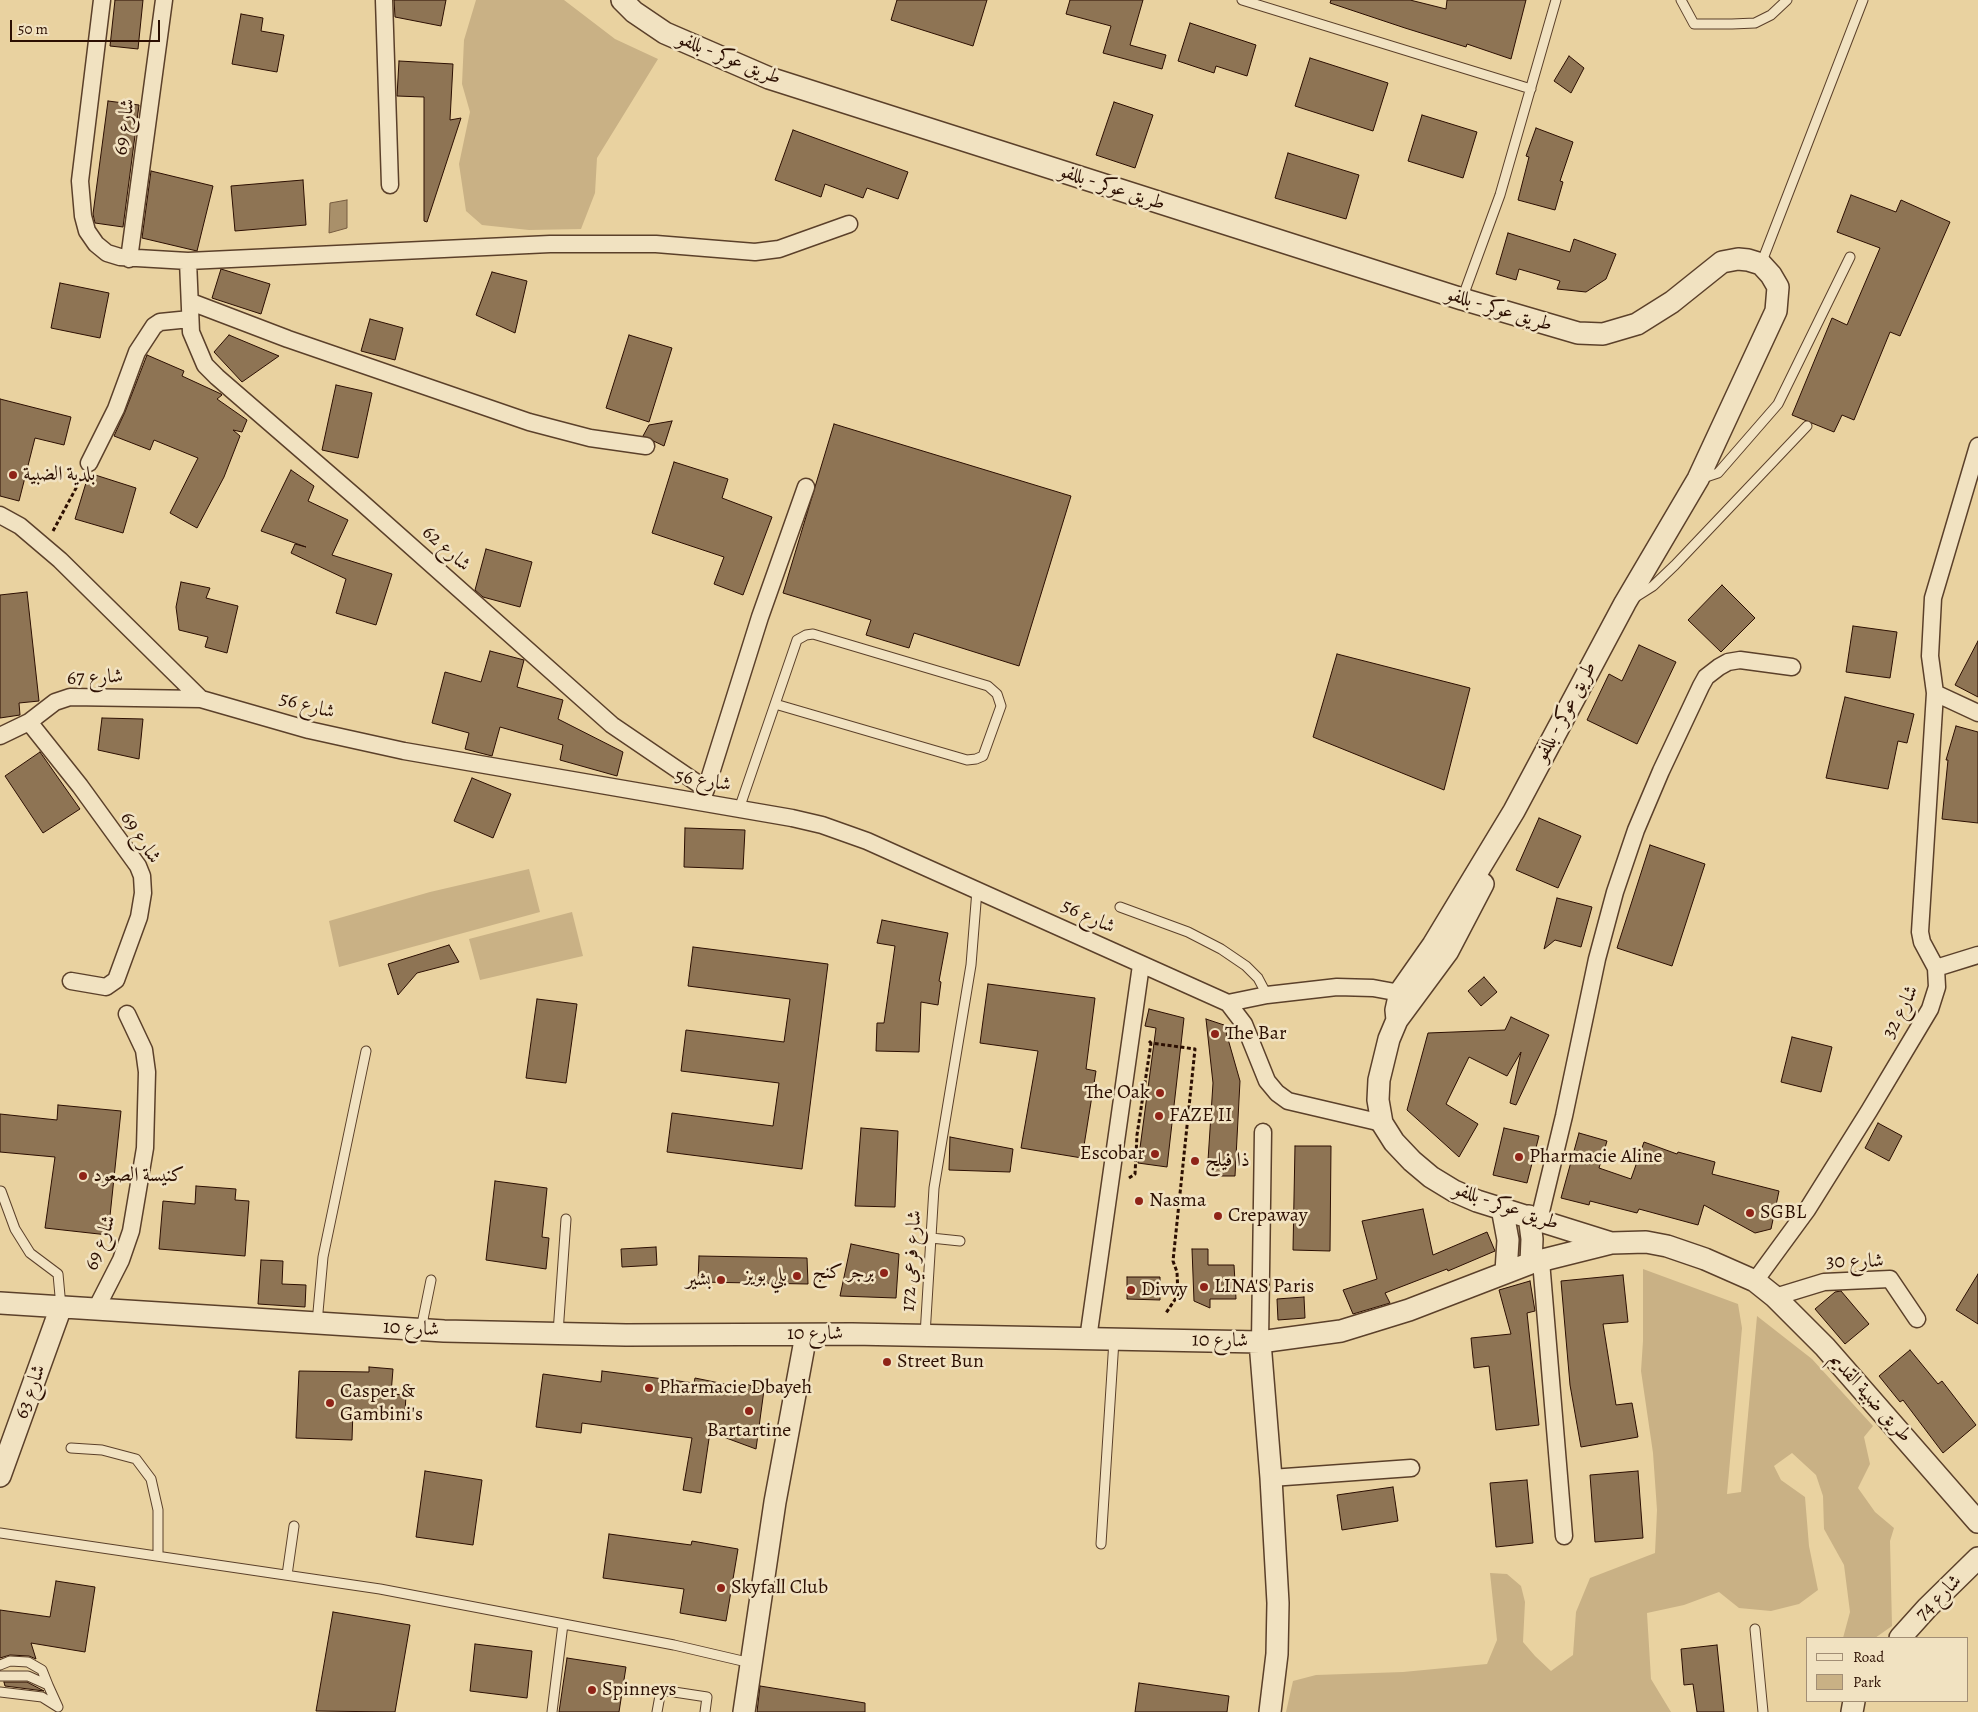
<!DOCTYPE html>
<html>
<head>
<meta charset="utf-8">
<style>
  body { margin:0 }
  #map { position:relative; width:1978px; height:1712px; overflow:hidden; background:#e9d2a0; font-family:Alegreya,serif }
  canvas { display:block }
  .legend { position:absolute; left:1806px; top:1637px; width:162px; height:65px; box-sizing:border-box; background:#f1e2c1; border:1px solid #a28e75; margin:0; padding:6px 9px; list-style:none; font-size:15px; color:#2c0f02 }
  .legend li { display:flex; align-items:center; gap:10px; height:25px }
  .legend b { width:25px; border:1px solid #a28e75 }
  .scale { position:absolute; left:10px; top:20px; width:150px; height:22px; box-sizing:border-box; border:2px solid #2c0f02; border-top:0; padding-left:6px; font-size:15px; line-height:18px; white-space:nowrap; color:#2c0f02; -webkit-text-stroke:4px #f1e2c1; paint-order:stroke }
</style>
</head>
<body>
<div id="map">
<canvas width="1978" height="1712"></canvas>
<ul class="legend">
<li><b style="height:6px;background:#f1e2c1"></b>Road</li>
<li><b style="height:14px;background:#c9b185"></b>Park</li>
</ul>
<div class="scale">50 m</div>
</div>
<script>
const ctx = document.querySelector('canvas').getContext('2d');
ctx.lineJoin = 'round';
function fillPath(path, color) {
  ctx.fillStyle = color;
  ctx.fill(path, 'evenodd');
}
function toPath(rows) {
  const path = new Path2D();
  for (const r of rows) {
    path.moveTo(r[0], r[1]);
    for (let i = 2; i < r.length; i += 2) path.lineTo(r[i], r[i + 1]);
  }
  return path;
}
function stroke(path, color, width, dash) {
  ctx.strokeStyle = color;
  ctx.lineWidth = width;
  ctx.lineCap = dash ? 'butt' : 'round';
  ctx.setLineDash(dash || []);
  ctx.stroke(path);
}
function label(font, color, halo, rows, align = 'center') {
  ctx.font = font + ' Alegreya,Amiri,serif';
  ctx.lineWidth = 5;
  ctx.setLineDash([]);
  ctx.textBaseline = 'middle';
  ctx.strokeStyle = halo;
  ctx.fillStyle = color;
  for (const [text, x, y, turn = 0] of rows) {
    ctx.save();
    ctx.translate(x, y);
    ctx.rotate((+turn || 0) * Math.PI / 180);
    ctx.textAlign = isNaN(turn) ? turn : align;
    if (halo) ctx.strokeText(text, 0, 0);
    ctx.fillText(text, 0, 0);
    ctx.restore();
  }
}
const green = toPath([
  [476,0,564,0,615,39,658,59,597,158,595,193,581,229,529,230,482,225,466,211,459,164,470,112,462,84,464,40],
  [529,869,540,912,339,967,329,921,430,892],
  [572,912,583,956,480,980,469,939],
  [1643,1269,1738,1304,1742,1328,1727,1494,1741,1492,1757,1316,1812,1359,1873,1426,1864,1437,1870,1464,1858,1488,1875,1512,1894,1528,1890,1541,1892,1626,1875,1638,1843,1638,1850,1612,1844,1565,1824,1529,1823,1496,1816,1475,1792,1453,1774,1466,1781,1480,1805,1497,1809,1546,1818,1590,1799,1604,1771,1611,1739,1608,1719,1592,1684,1605,1647,1613,1651,1679,1671,1712,1286,1712,1293,1681,1316,1675,1403,1672,1487,1664,1497,1640,1490,1573,1507,1574,1521,1586,1525,1602,1523,1642,1535,1656,1551,1671,1573,1655,1576,1612,1590,1578,1655,1553,1657,1510,1653,1453,1641,1371,1643,1341]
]);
const water = toPath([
  [347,200,347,228,329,233,330,203,347,200]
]);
const building = toPath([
  [115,0,143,0,138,49,110,46,115,0],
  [394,0,446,0,441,26,395,17,394,0],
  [897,0,987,0,973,46,891,20,897,0],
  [1070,0,1143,0,1130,45,1166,55,1162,69,1103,53,1111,26,1066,14,1070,0],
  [1331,0,1410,0,1446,9,1447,0,1526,0,1511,59,1467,44,1466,47,1405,28,1330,3,1331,0],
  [241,14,263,18,261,31,284,35,277,72,232,64,241,14],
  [1190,23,1256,45,1247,76,1216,66,1214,73,1178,61,1190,23],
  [1569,56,1584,68,1571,93,1554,81,1569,56],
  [1310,58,1388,83,1373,131,1295,106,1310,58],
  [399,61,453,64,450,120,461,118,427,222,424,221,424,97,397,96,399,61],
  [108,101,139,105,123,227,95,223,93,214,108,101],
  [1114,102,1153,115,1135,168,1096,155,1114,102],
  [1422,115,1477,132,1463,178,1408,161,1422,115],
  [1536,128,1573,142,1560,181,1563,182,1555,210,1518,200,1529,157,1526,156,1536,128],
  [793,130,908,172,898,199,867,188,863,198,825,184,821,197,775,180,793,130],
  [1288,153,1359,175,1346,219,1275,198,1288,153],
  [151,171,213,186,197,251,142,238,151,171],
  [303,180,306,225,235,231,231,186,303,180],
  [1851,195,1896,212,1901,200,1950,222,1900,336,1890,332,1854,420,1842,415,1834,432,1792,415,1832,318,1847,325,1880,248,1837,232,1851,195],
  [1508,233,1570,252,1574,239,1616,254,1606,279,1586,292,1557,289,1560,281,1519,269,1516,280,1496,274,1508,233],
  [221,269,270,284,261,314,212,298,221,269],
  [492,272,527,281,515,333,476,315,492,272],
  [60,283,109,293,100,338,51,328,60,283],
  [370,319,403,328,395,360,361,351,370,319],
  [229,335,279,356,242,382,214,352,229,335],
  [629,335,672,348,649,422,606,408,629,335],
  [147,355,184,371,182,376,221,394,222,395,217,399,247,420,242,432,233,430,240,436,224,477,197,528,170,513,198,458,154,440,150,450,114,436,125,412,147,355],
  [336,385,372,393,358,458,322,450,336,385],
  [0,399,71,417,64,445,35,438,19,501,0,496,0,399],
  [672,421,664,446,643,436,649,425,672,421],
  [834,424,1071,496,1019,666,914,633,909,648,866,635,871,620,783,593,834,424],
  [674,462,728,479,722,498,772,517,743,595,714,584,724,557,652,533,674,462],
  [291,470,314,486,308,501,348,520,332,555,392,574,376,625,336,613,346,579,291,553,295,544,306,547,261,531,291,470],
  [89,473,136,488,123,533,75,519,89,473],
  [486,549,532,562,520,607,483,597,475,590,486,549],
  [181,582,210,588,206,598,238,606,227,653,205,647,208,637,179,630,176,607,181,582],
  [1722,585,1755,618,1721,652,1688,620,1722,585],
  [27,592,39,701,19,703,20,715,0,718,0,595,27,592],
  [1853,626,1897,632,1890,678,1846,672,1853,626],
  [1978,641,1978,697,1955,685,1978,641],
  [1639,645,1676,662,1637,744,1587,720,1609,674,1622,681,1639,645],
  [490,651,524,660,517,687,563,700,558,719,623,752,617,776,560,760,563,745,500,727,492,756,465,749,469,733,432,723,445,672,481,682,490,651],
  [1337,654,1470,688,1444,790,1313,737,1337,654],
  [1845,697,1914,714,1907,743,1898,741,1888,789,1826,778,1845,697],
  [102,718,143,719,139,759,98,750,102,718],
  [1956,726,1978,732,1978,823,1942,819,1948,760,1946,760,1956,726],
  [40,752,80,809,43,833,5,776,40,752],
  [472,778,511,794,493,838,454,821,472,778],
  [1539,818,1581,836,1558,888,1516,870,1539,818],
  [685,828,745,830,743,869,684,867,685,828],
  [1650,845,1705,864,1672,966,1617,948,1650,845],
  [1557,898,1592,907,1581,947,1555,940,1544,949,1557,898],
  [882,920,948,933,939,981,941,982,938,1005,921,1002,919,1052,876,1051,877,1023,884,1023,895,946,877,943,882,920],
  [449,945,459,962,417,973,398,995,388,964,449,945],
  [693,947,828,964,802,1169,667,1152,672,1113,773,1126,779,1083,681,1071,686,1030,784,1042,790,999,688,986,693,947],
  [1484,977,1497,992,1481,1006,1468,991,1484,977],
  [988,984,1095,998,1086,1069,1096,1071,1082,1158,1021,1148,1038,1051,980,1043,988,984],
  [537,999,577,1004,566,1083,526,1078,537,999],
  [1149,1009,1184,1018,1167,1167,1138,1163,1156,1028,1145,1026,1149,1009],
  [1511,1017,1549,1035,1516,1105,1510,1103,1521,1052,1507,1076,1469,1057,1446,1104,1478,1124,1459,1157,1407,1110,1428,1033,1505,1030,1511,1017],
  [1206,1019,1224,1025,1240,1081,1235,1176,1207,1176,1213,1083,1206,1019],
  [1792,1037,1832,1047,1821,1092,1781,1082,1792,1037],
  [58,1105,121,1111,108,1235,45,1228,55,1157,0,1152,0,1114,57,1120,58,1105],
  [1878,1123,1902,1136,1889,1161,1865,1148,1878,1123],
  [861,1128,898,1131,895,1207,855,1206,861,1128],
  [1504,1128,1539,1136,1527,1183,1493,1175,1504,1128],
  [1579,1133,1607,1141,1599,1168,1631,1179,1644,1142,1677,1154,1678,1152,1715,1162,1712,1174,1779,1191,1771,1229,1755,1233,1704,1205,1698,1225,1639,1209,1637,1213,1590,1201,1589,1205,1561,1198,1579,1133],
  [950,1137,1013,1149,1010,1172,949,1170,950,1137],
  [1295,1146,1331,1146,1330,1251,1293,1250,1295,1146],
  [495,1181,547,1188,542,1237,549,1238,546,1269,486,1260,495,1181],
  [196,1186,236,1189,235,1200,249,1201,245,1256,159,1249,163,1201,195,1204,196,1186],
  [1423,1209,1433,1255,1487,1232,1495,1251,1448,1271,1447,1269,1385,1293,1390,1303,1353,1314,1343,1290,1377,1279,1362,1221,1423,1209],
  [851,1244,899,1254,896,1298,840,1296,851,1244],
  [656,1247,657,1265,622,1267,621,1249,656,1247],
  [1192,1249,1208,1249,1208,1265,1234,1265,1236,1299,1210,1299,1210,1308,1194,1301,1192,1249],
  [699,1256,807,1258,808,1284,698,1282,699,1256],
  [261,1260,283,1261,282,1284,306,1285,305,1307,258,1304,261,1260],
  [1978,1274,1978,1324,1956,1310,1978,1274],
  [1623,1275,1628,1322,1603,1324,1616,1405,1632,1403,1638,1437,1581,1447,1570,1385,1561,1281,1623,1275],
  [1127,1277,1160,1277,1160,1300,1127,1299,1127,1277],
  [1530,1281,1535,1311,1527,1313,1539,1425,1496,1430,1489,1366,1474,1368,1471,1338,1511,1334,1499,1290,1530,1281],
  [1841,1291,1869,1324,1845,1344,1815,1309,1835,1292,1841,1291],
  [1304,1297,1305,1318,1278,1320,1277,1299,1304,1297],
  [1910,1350,1938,1384,1942,1381,1976,1425,1943,1453,1903,1400,1900,1402,1879,1376,1910,1350],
  [369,1367,393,1369,391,1394,406,1395,405,1412,353,1409,352,1440,296,1438,299,1371,369,1372,369,1367],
  [602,1371,694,1383,695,1378,744,1388,746,1384,764,1390,756,1449,710,1432,701,1493,683,1490,692,1438,582,1423,581,1433,536,1427,543,1374,601,1382,602,1371],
  [425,1471,482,1480,473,1545,416,1537,425,1471],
  [1638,1471,1643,1538,1595,1542,1590,1475,1638,1471],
  [1527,1480,1533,1543,1496,1547,1490,1483,1527,1480],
  [1393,1487,1398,1521,1342,1530,1337,1495,1393,1487],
  [609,1534,691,1545,692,1541,738,1549,726,1621,680,1613,684,1589,603,1578,609,1534],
  [56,1581,95,1587,85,1652,31,1643,36,1659,29,1656,10,1655,0,1658,0,1610,50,1617,56,1581],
  [333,1612,410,1625,395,1712,316,1711,333,1612],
  [475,1644,532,1651,527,1698,470,1691,475,1644],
  [1717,1645,1724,1712,1697,1712,1693,1684,1684,1685,1681,1649,1717,1645],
  [567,1658,626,1667,619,1712,559,1712,567,1658],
  [4,1682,27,1682,44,1691,5,1686,4,1682],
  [1139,1683,1229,1696,1227,1712,1135,1712,1139,1683],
  [760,1686,865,1703,865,1712,757,1712,760,1686]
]);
const path = toPath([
  [53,531,82,477],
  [1149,1041,1151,1043,1195,1049,1173,1261,1177,1272,1178,1295,1166,1313],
  [1129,1178,1135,1174,1137,1135,1151,1043]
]);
const service = toPath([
  [1242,0,1531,89],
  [1681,0,1694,24,1732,24,1755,23,1771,15,1787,0],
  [1761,264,1863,0],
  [1462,299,1500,195,1556,0],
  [1700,479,1718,473,1778,404,1850,257],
  [1634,598,1653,586,1675,565,1807,426],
  [739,809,797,640,806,635,813,634,988,686,997,694,1001,706,983,756,976,759,967,760,775,704],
  [1120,907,1188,932,1221,949,1246,966,1258,978,1267,995],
  [1,1191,15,1229,30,1253,58,1274,61,1307],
  [931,1238,960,1241],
  [317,1323,323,1257,366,1051],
  [421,1329,431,1280],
  [558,1333,566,1219],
  [925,1335,934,1188,971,965,977,890],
  [71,1448,102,1450,136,1459,151,1479,158,1510,158,1556],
  [0,1533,380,1589,674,1645,751,1663],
  [1101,1544,1114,1340],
  [287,1575,294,1526],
  [1755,1629,1763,1712],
  [0,1665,10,1661,28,1662,42,1670,48,1685],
  [0,1676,28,1676,48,1685,58,1707],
  [0,1692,42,1697,58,1707],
  [552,1712,563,1624],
  [657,1712,661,1690,707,1697,705,1712]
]);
const minor = toPath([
  [102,0,80,181,83,216,87,231,96,244,107,253,120,257,188,261,550,244,656,244,755,252,779,249,849,224],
  [384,0,390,185],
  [129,259,164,0],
  [188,261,191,332,205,365,217,377,359,500,612,725,706,789,701,802],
  [191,302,288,339,529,422,590,438,646,446],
  [89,463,116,409,137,352,154,326,160,322,190,319],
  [0,515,20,526,60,560,201,699,309,730,404,751,792,818,822,825,867,841,1228,1003,1244,1024,1267,1081,1277,1093,1288,1101,1382,1123],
  [1935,693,1978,713],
  [29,722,80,786,138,866,142,876,143,893,139,917,116,980,106,987,71,981],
  [0,736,29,722,55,702,70,697,201,699],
  [706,789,760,617,806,487],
  [1936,968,1978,955],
  [1228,1003,1267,995,1337,987,1373,988,1411,995],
  [1539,1220,1564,1116,1597,959,1615,892,1636,830,1661,771,1701,686,1706,677,1719,667,1728,662,1740,660,1792,667],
  [1541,1261,1564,1536],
  [1755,1281,1807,1210,1869,1111,1930,1009,1937,987,1936,968,1922,942,1920,932,1935,693,1930,656,1933,598,1978,446],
  [1775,1297,1824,1282,1890,1279,1917,1319],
  [96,1309,121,1260,131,1231,145,1148,147,1072,144,1050,127,1014],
  [1088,1339,1141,965],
  [1260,1342,1263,1132],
  [1271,1478,1411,1468]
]);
const tertiary = toPath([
  [622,0,634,12,665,33,769,78,1462,299,1578,333,1603,334,1637,324,1672,302,1722,262,1738,259,1748,260,1761,264,1771,275,1778,287,1776,311,1698,479,1625,603,1514,811,1433,945,1400,992,1396,1010,1397,1020],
  [1483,884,1448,951,1397,1020,1389,1039,1379,1080,1378,1100,1382,1123,1394,1142,1412,1161,1431,1177,1454,1191,1477,1201,1611,1243],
  [1502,1208,1508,1240,1506,1272],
  [1529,1216,1532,1239,1531,1263],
  [0,1303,444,1331,626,1335,852,1334,1260,1342,1341,1331,1409,1310,1531,1263,1611,1243,1646,1242,1667,1246,1705,1259,1755,1281,1775,1297,1825,1347,1978,1522],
  [1260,1342,1271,1478,1278,1603,1277,1654,1270,1712],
  [0,1476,61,1307],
  [1900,1638,1927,1608,1978,1558],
  [744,1712,775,1502,806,1335],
  [1852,1712,1854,1701]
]);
const markers = [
  [13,475,5,"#8f2418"],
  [1215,1034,5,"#8f2418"],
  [1160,1093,5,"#8f2418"],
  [1159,1116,5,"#8f2418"],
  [1155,1154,5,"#8f2418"],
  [1519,1157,5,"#8f2418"],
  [1195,1161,5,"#8f2418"],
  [83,1176,5,"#8f2418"],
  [1139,1201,5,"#8f2418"],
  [1750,1213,5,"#8f2418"],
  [1218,1216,5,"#8f2418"],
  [884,1273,5,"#8f2418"],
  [797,1276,5,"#8f2418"],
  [721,1280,5,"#8f2418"],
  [1204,1287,5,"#8f2418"],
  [1131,1290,5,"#8f2418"],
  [887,1362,5,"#8f2418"],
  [649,1388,5,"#8f2418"],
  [330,1403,5,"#8f2418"],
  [749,1411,5,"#8f2418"],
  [721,1588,5,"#8f2418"],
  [592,1690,5,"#8f2418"]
];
const streetNames = [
  ["طريق عوكر - بللفو",729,59,22],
  ["شارع 69",125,127,-82],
  ["طريق عوكر - بللفو",1112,188,18],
  ["طريق عوكر - بللفو",1499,310,17],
  ["شارع 62",446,549,42],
  ["شارع 67",95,678,-2],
  ["شارع 56",307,706,15],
  ["طريق عوكر - بللفو",1566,712,-62],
  ["شارع 56",703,781,10],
  ["شارع 69",140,838,57],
  ["شارع 56",1088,917,25],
  ["شارع 32",1901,1012,-63],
  ["طريق عوكر - بللفو",1506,1207,19],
  ["شارع 69",101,1243,-70],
  ["شارع فرعي 172",912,1261,-86],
  ["شارع 30",1855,1262,-1],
  ["شارع 10",411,1329,3],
  ["شارع 10",815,1334],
  ["شارع 10",1220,1341,1],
  ["شارع 63",31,1392,-70],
  ["طريق ضبية القديم",1870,1398,48],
  ["شارع 74",1939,1598,-45]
];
const poiNames = [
  ["بلدية الضبية",23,475],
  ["The Bar",1225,1034],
  ["The Oak",1150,1093,"right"],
  ["FAZE II",1169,1116],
  ["Escobar",1145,1154,"right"],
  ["Pharmacie Aline",1529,1157],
  ["ذا فيلج",1205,1161],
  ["كنيسة الصعود",93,1176],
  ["Nasma",1149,1201],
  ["SGBL",1760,1213],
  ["Crepaway",1228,1216],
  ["برجر كنج",874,1273,"right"],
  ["بلي بويز",787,1276,"right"],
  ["بشير",711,1280,"right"],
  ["LINA'S Paris",1214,1287],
  ["Divvy",1141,1290],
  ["Street Bun",897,1362],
  ["Pharmacie Dbayeh",659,1388],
  ["Casper &",340,1392],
  ["Gambini's",340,1415],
  ["Bartartine",749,1431,"center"],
  ["Skyfall Club",731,1588],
  ["Spinneys",602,1690]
];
fillPath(green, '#c9b185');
fillPath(water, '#a9906a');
stroke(water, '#775c40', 1);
fillPath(building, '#8e7454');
stroke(building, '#2c0f02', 1);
stroke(service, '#5b402a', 11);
stroke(minor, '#5b402a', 19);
stroke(tertiary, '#5b402a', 24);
stroke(path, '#2c0f02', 3, [4, 2.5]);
stroke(service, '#f1e2c1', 9);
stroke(minor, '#f1e2c1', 16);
stroke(tertiary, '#f1e2c1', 21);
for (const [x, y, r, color] of markers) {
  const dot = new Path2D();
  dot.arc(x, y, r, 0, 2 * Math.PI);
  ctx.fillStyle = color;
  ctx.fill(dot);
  stroke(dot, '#f1e2c1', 2);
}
label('20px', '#2c0f02', '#f1e2c1', streetNames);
label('20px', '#2c0f02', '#f1e2c1', poiNames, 'left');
</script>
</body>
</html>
